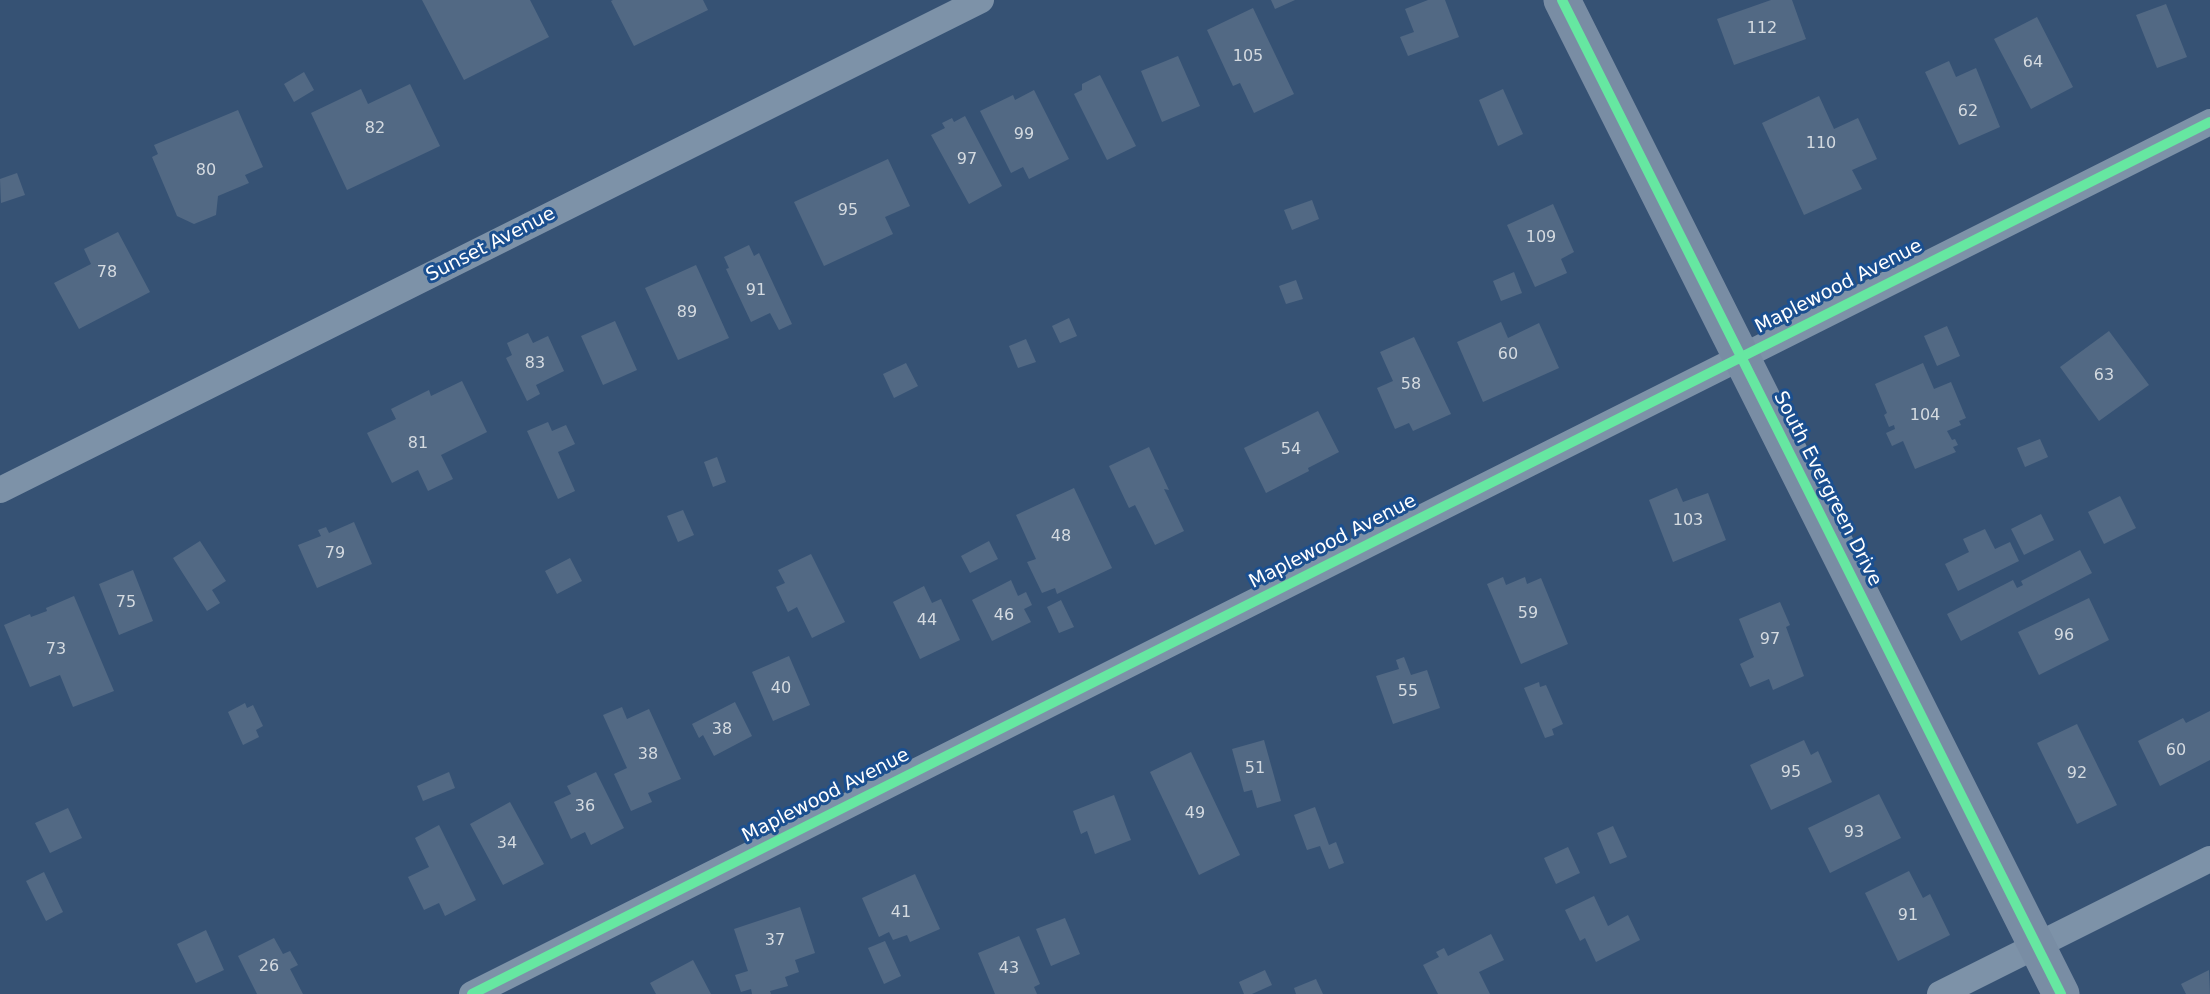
<!DOCTYPE html>
<html>
<head>
<meta charset="utf-8">
<style>
  body { margin:0 }
  canvas { display:block; background:#365274 }
</style>
</head>
<body>
<canvas width="2210" height="994"></canvas>
<script>
const ctx = document.querySelector('canvas').getContext('2d');
ctx.lineJoin = 'round';
function fillPath(path, color) {
  ctx.fillStyle = color;
  ctx.fill(path, 'evenodd');
}
function toPath(rows) {
  const path = new Path2D();
  for (const r of rows) {
    path.moveTo(r[0], r[1]);
    for (let i = 2; i < r.length; i += 2) path.lineTo(r[i], r[i + 1]);
  }
  return path;
}
function stroke(path, color, width, dash) {
  ctx.strokeStyle = color;
  ctx.lineWidth = width;
  ctx.lineCap = dash ? 'butt' : 'round';
  ctx.setLineDash(dash || []);
  ctx.stroke(path);
}
function label(font, color, halo, rows, align = 'center') {
  ctx.font = font + ' "DejaVu Sans",sans-serif';
  ctx.lineWidth = 6;
  ctx.setLineDash([]);
  ctx.textBaseline = 'middle';
  ctx.strokeStyle = halo;
  ctx.fillStyle = color;
  for (const [text, x, y, turn = 0] of rows) {
    ctx.save();
    ctx.translate(x, y);
    ctx.rotate((+turn || 0) * Math.PI / 180);
    ctx.textAlign = isNaN(turn) ? turn : align;
    if (halo) ctx.strokeText(text, 0, 0);
    ctx.fillText(text, 0, 0);
    ctx.restore();
  }
}
const building = toPath([
  [422,0,530,0,549,37,464,80],
  [613,0,703,0,708,10,634,46,611,1],
  [1271,0,1295,0,1275,9],
  [1428,0,1445,0,1459,37,1408,56,1400,37,1414,32,1405,9],
  [1771,0,1792,0,1806,39,1734,65,1717,19],
  [2166,4,2187,57,2157,68,2136,15],
  [1253,8,1294,94,1254,113,1240,83,1233,86,1207,30],
  [2037,17,2073,87,2031,109,1994,39],
  [1178,56,1200,106,1162,122,1141,71],
  [1949,61,1956,77,1976,68,2000,127,1959,145,1925,72],
  [304,72,314,90,294,102,284,84],
  [1100,75,1136,146,1107,160,1074,94,1082,90,1082,84],
  [410,84,440,146,347,190,311,113,361,89,368,104],
  [1503,89,1523,134,1498,146,1479,100],
  [1034,90,1069,159,1029,179,1023,167,1011,173,980,111,1013,95,1015,100],
  [1819,96,1834,129,1858,118,1877,159,1852,170,1862,189,1804,215,1762,123],
  [238,110,263,167,245,175,249,183,218,196,216,215,194,224,177,216,152,157,158,154,154,145],
  [965,116,1002,186,969,204,931,135,945,128,942,123,952,118,954,122],
  [888,159,910,206,885,217,893,234,824,266,794,202],
  [17,173,25,195,1,203,0,179],
  [1312,200,1319,219,1292,230,1284,210],
  [1553,204,1574,252,1561,259,1567,273,1535,287,1507,225],
  [118,232,150,292,79,329,54,283,91,264,84,249],
  [749,245,754,256,759,253,792,324,779,330,770,313,751,322,726,269,729,268,724,257],
  [696,265,729,338,678,360,645,288],
  [1514,272,1522,293,1501,301,1493,281],
  [1296,280,1303,299,1286,304,1279,286],
  [1069,318,1077,336,1060,343,1052,326],
  [615,321,637,370,603,385,581,336],
  [1501,322,1508,338,1539,323,1559,368,1483,402,1457,342],
  [1947,326,1960,356,1937,366,1924,336],
  [2109,331,2149,385,2099,421,2060,367],
  [528,333,533,343,548,336,564,371,536,385,540,394,527,401,506,358,512,355,507,343],
  [1414,337,1451,414,1413,431,1409,423,1395,429,1377,388,1393,381,1380,352],
  [1026,339,1036,362,1018,368,1009,346],
  [906,363,918,386,894,398,883,374],
  [1923,363,1934,389,1951,382,1966,418,1959,421,1961,425,1947,431,1952,440,1955,439,1958,445,1953,447,1956,452,1915,469,1903,441,1892,446,1886,433,1895,429,1894,425,1889,427,1884,415,1887,413,1875,384],
  [462,381,487,432,441,455,453,479,428,491,418,470,392,483,367,433,396,419,391,409,429,390,431,396],
  [1318,411,1339,452,1308,468,1309,471,1266,493,1244,448],
  [548,422,552,431,566,425,575,444,558,452,575,491,558,499,527,431],
  [2040,439,2048,457,2025,467,2017,448],
  [1149,447,1169,490,1164,489,1184,531,1155,545,1135,505,1129,508,1109,466],
  [717,457,726,482,713,487,704,462],
  [1074,488,1112,568,1057,594,1055,588,1042,593,1027,562,1036,559,1016,515],
  [1677,488,1683,502,1708,493,1726,540,1673,562,1649,500],
  [2120,496,2136,528,2104,544,2088,512],
  [683,510,694,535,678,542,667,516],
  [2041,514,2054,540,2024,555,2011,529],
  [354,522,372,564,317,588,298,545,321,536,318,530,326,527,329,533],
  [1985,529,1995,549,2010,542,2019,561,1958,591,1945,564,1969,552,1963,539],
  [200,541,226,581,212,590,220,603,207,611,173,558],
  [989,541,998,559,970,573,961,556],
  [2080,550,2092,573,1961,641,1947,614,2013,580,2017,588,2023,585,2021,581],
  [811,554,845,622,812,638,797,607,788,612,776,587,785,583,778,570],
  [570,558,582,581,557,594,545,571],
  [133,570,153,621,119,635,99,584],
  [1503,577,1506,585,1525,577,1527,584,1541,578,1568,644,1521,664,1487,584],
  [1011,580,1018,596,1026,592,1032,605,1024,609,1031,622,992,641,972,600],
  [924,586,932,603,941,599,960,640,920,659,893,602],
  [74,596,114,691,73,707,60,675,30,687,4,625,30,614,31,617,47,611,46,608],
  [2089,598,2109,640,2039,675,2018,632],
  [1061,600,1074,627,1059,633,1047,607],
  [1780,602,1790,625,1786,627,1804,676,1773,690,1769,679,1750,687,1740,664,1754,657,1739,619],
  [789,656,810,705,773,721,752,672],
  [1404,657,1411,675,1427,670,1440,708,1393,724,1376,676,1399,669,1396,660],
  [1539,682,1540,687,1546,685,1563,724,1552,729,1554,735,1545,738,1524,688],
  [735,702,752,736,714,756,703,735,699,738,692,724],
  [245,703,247,708,253,705,263,726,256,730,259,737,243,745,228,712],
  [622,707,627,719,649,709,681,779,648,793,652,802,631,811,614,774,627,768,603,715],
  [2210,711,2210,760,2160,786,2138,741,2183,718,2186,723],
  [2077,724,2117,805,2077,824,2037,743],
  [1264,740,1281,801,1257,808,1252,790,1244,792,1232,749],
  [1804,740,1811,755,1818,751,1832,782,1771,810,1750,765],
  [1191,752,1240,855,1199,875,1150,772],
  [449,772,455,788,423,801,417,786],
  [596,772,624,828,591,845,585,832,571,839,554,802,571,794,567,786],
  [1879,794,1901,838,1830,873,1808,828],
  [1114,795,1131,840,1095,854,1087,831,1081,834,1073,811],
  [510,802,544,864,503,885,470,824],
  [1315,807,1329,845,1336,842,1344,863,1329,869,1320,846,1307,850,1294,815],
  [68,808,82,838,50,853,35,823],
  [439,825,476,900,445,916,439,903,424,910,408,877,429,867,415,838],
  [1613,826,1627,857,1610,864,1597,833],
  [1568,847,1580,873,1556,884,1544,858],
  [1909,871,1923,898,1930,894,1950,935,1898,961,1865,893],
  [44,872,63,912,46,921,26,881],
  [915,874,940,929,910,942,907,935,893,940,889,932,879,937,862,898],
  [1594,896,1608,926,1628,915,1640,940,1596,962,1585,938,1580,941,1565,910],
  [800,907,815,953,795,960,799,972,785,977,788,986,770,991,771,994,752,994,751,989,741,992,735,975,748,971,734,929],
  [1065,918,1080,954,1051,966,1036,929],
  [206,930,224,970,196,983,177,944],
  [1491,934,1504,960,1479,972,1490,994,1438,994,1423,965,1439,957,1436,952,1444,948,1448,956],
  [1019,936,1040,984,1034,987,1037,994,995,994,978,953],
  [274,938,283,954,290,951,298,965,290,969,303,994,257,994,238,956],
  [885,941,901,976,884,984,868,948],
  [693,960,711,994,656,994,650,983],
  [1265,970,1272,985,1252,994,1244,994,1239,982],
  [2209,970,2210,994,2186,994,2181,984],
  [1316,979,1323,994,1296,994,1294,988]
]);
const street = toPath([
  [0,490,981,0],
  [472,994,2210,122],
  [1940,994,2210,859]
]);
const secondary = toPath([
  [1562,0,2061,994]
]);
const cycleway = toPath([
  [1562,0,2061,994],
  [472,994,2210,122]
]);
const numberNames = [
  ["112",1762,29],
  ["105",1248,57],
  ["64",2033,63],
  ["62",1968,112],
  ["82",375,129],
  ["99",1024,135],
  ["110",1821,144],
  ["97",967,160],
  ["80",206,171],
  ["95",848,211],
  ["109",1541,238],
  ["78",107,273],
  ["91",756,291],
  ["89",687,313],
  ["60",1508,355],
  ["83",535,364],
  ["63",2104,376],
  ["58",1411,385],
  ["104",1925,416],
  ["81",418,444],
  ["54",1291,450],
  ["103",1688,521],
  ["48",1061,537],
  ["79",335,554],
  ["75",126,603],
  ["59",1528,614],
  ["46",1004,616],
  ["44",927,621],
  ["96",2064,636],
  ["97",1770,640],
  ["73",56,650],
  ["40",781,689],
  ["55",1408,692],
  ["38",722,730],
  ["60",2176,751],
  ["38",648,755],
  ["51",1255,769],
  ["95",1791,773],
  ["92",2077,774],
  ["36",585,807],
  ["49",1195,814],
  ["93",1854,833],
  ["34",507,844],
  ["41",901,913],
  ["91",1908,916],
  ["37",775,941],
  ["26",269,967],
  ["43",1009,969]
];
const streetNames = [
  ["Sunset Avenue",491,245,-27],
  ["Maplewood Avenue",1839,287,-27],
  ["South Evergreen Drive",1827,489,63],
  ["Maplewood Avenue",1333,542,-27],
  ["Maplewood Avenue",826,796,-27]
];
fillPath(building, '#526984');
stroke(street, '#7d92a8', 26);
stroke(secondary, '#798da4', 37);
stroke(cycleway, '#66e7a1', 10);
label('16px', '#d4dae0', null, numberNames);
label('19px', '#fff', '#1b4f8f', streetNames);
</script>
</body>
</html>
